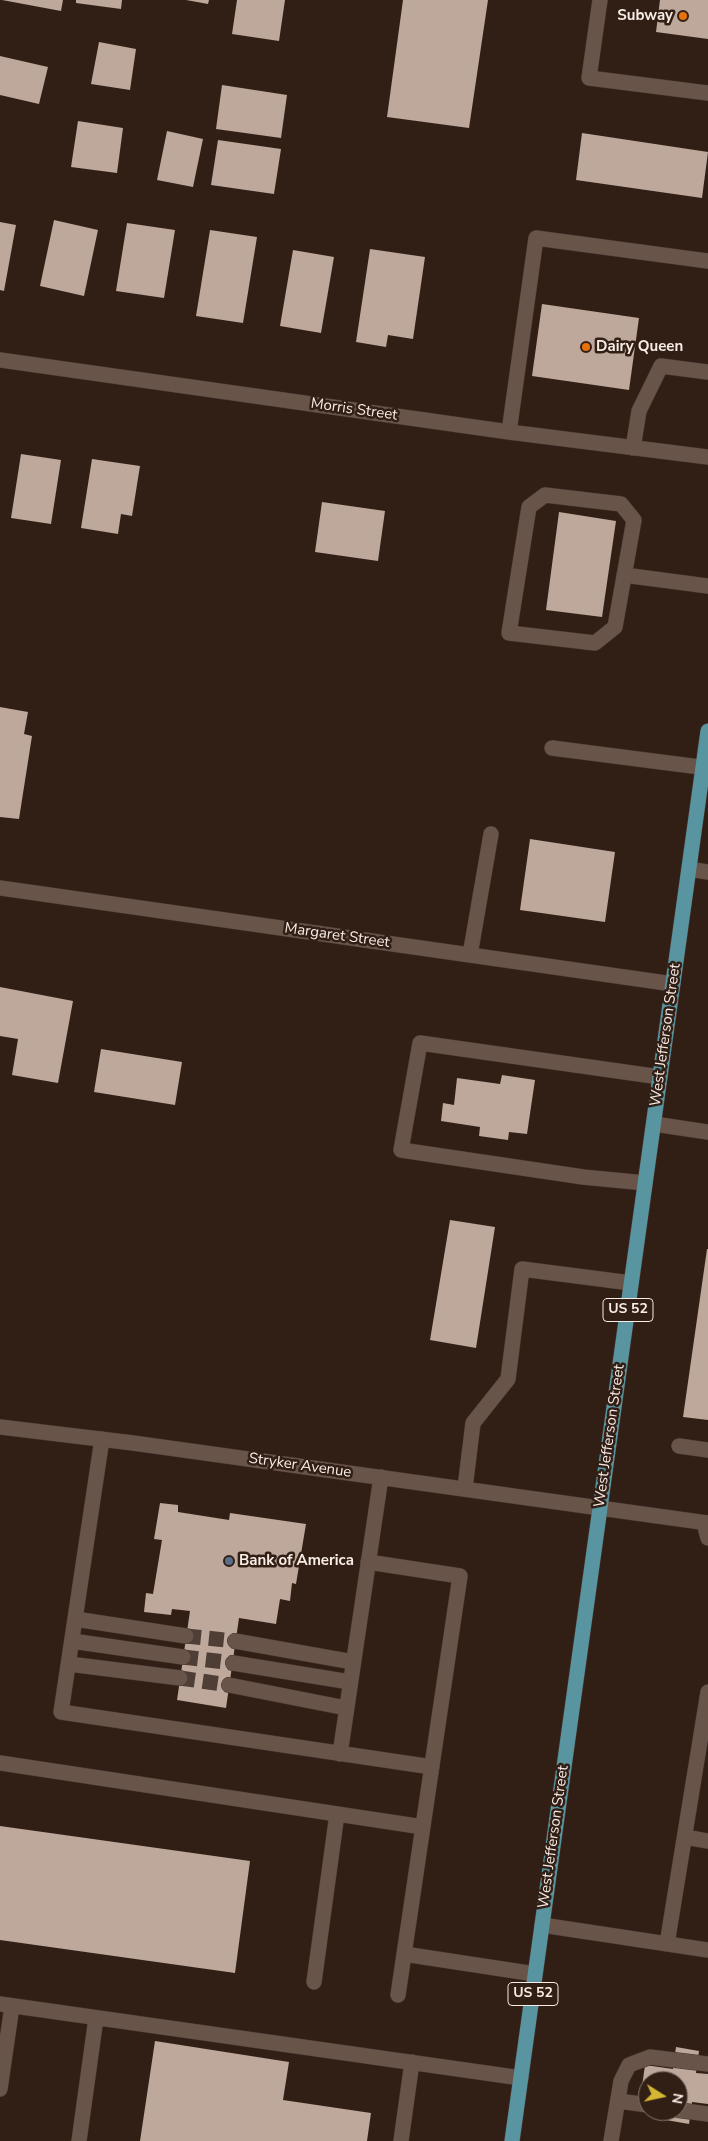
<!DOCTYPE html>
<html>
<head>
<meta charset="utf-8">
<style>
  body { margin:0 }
  #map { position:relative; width:708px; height:2141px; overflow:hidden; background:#311f16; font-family:"Nunito Sans",sans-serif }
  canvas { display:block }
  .north { position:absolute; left:638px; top:2071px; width:50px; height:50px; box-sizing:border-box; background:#311f16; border:1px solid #817169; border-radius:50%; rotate:100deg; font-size:14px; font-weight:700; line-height:20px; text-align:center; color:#f8ece5 }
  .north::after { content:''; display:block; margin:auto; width:18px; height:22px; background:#d4b635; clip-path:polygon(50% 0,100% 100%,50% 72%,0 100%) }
</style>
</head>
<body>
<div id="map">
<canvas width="708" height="2141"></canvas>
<div class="north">N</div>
</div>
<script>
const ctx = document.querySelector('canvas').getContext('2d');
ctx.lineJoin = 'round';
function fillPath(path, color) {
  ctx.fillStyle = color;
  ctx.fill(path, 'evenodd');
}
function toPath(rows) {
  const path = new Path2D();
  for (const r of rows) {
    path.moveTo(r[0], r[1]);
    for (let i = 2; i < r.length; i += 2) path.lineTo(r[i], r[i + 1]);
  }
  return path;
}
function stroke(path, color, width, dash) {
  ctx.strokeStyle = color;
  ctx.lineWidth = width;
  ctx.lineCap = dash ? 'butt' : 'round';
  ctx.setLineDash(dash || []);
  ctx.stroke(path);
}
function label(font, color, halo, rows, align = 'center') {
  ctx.font = font + ' "Nunito Sans",sans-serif';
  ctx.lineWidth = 5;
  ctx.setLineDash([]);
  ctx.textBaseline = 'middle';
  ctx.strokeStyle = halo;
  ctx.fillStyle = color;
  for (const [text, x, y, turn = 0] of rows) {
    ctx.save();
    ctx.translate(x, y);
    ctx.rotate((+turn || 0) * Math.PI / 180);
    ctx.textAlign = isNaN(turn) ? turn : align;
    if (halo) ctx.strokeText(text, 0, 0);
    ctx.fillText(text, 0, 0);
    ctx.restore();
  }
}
const building = toPath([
  [2,0,63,0,61,11],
  [76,0,122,0,121,9,76,3],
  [186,0,209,0,208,4],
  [237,0,285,0,279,41,232,34],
  [403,0,488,0,469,128,387,117],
  [660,0,708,0,708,39,656,32],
  [99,42,136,49,130,90,91,84],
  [0,56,48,67,39,104,0,95],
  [222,85,287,95,281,138,216,129],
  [78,121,123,128,117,173,71,167],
  [167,131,203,139,193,187,157,180],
  [582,133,708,152,702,198,576,180],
  [218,140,281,149,274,194,211,185],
  [54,220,98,230,84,296,40,286],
  [0,222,16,225,4,291,0,290],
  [127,223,175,230,164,298,116,291],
  [210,230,257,237,243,323,196,316],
  [370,249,425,257,413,339,388,335,386,347,356,342],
  [293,250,334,257,321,333,280,326],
  [542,304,639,318,629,390,532,376],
  [21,454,61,460,51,524,11,518],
  [92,459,140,466,132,516,121,514,118,534,81,528],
  [322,502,385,511,378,561,315,552],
  [559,512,616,521,602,617,546,610],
  [0,707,28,712,24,734,32,736,19,819,0,817],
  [530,839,615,852,605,922,520,910],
  [0,987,73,1001,58,1083,12,1075,18,1039,0,1036],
  [101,1049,182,1062,175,1105,94,1092],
  [502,1075,535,1080,527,1134,509,1132,508,1140,479,1136,480,1127,441,1121,443,1103,454,1105,457,1078,500,1084],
  [450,1220,495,1227,476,1348,430,1340],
  [707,1249,708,1249,708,1420,683,1417],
  [160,1503,178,1505,178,1512,229,1520,230,1513,306,1524,296,1584,292,1583,290,1601,280,1599,276,1624,239,1618,226,1708,177,1700,190,1611,172,1609,171,1615,144,1612,146,1593,153,1594,162,1540,154,1539],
  [0,1826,250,1861,235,1973,0,1940],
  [155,2041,289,2062,283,2100,371,2113,367,2141,140,2141],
  [676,2047,699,2051,696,2073,708,2074,708,2104,692,2102,689,2124,666,2120,667,2111,678,2111,678,2081,648,2081,648,2095,641,2094,645,2065,673,2069]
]);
const minorTunnel = toPath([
  [186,1636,235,1641],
  [183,1657,233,1663],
  [180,1678,229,1685]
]);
const minor = toPath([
  [600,0,589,78,708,93],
  [0,360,509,432,708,457],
  [509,432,536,238,708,261],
  [633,448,639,411,661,366,708,372],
  [545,495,621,504,634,520,615,627,595,643,509,633,529,507,545,495],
  [624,575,708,586],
  [552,748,708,768],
  [689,869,708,872],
  [0,888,673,984],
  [470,955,491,834],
  [654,1124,708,1132],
  [645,1183,583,1177,401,1150,420,1043,660,1077],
  [0,1427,133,1443,708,1523],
  [102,1439,61,1712,432,1767],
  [679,1446,708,1450],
  [465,1488,473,1423,508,1379,522,1269,631,1283],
  [704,1523,708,1538],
  [368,1562,460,1576,398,1995],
  [75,1619,186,1636],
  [72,1641,183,1657],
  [235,1641,353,1662],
  [233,1663,350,1682],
  [69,1664,180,1678],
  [229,1685,346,1708],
  [340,1754,381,1477],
  [0,1763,423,1827],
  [685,1837,708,1841],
  [542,1925,708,1950],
  [667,1944,708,1692],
  [404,1954,535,1974],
  [314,1982,337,1814],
  [0,2004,521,2078],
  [0,2089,12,2006],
  [618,2101,648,2105],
  [678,2110,708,2114],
  [79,2141,96,2018],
  [401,2141,412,2062],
  [611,2141,621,2081,629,2065,650,2057,708,2064]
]);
const major = toPath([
  [512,2141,708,731]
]);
const markers = [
  [683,16,5,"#e8710a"],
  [586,347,5,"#e8710a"],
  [229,1561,5,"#5c6f8a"]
];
const shields = [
  [628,1310,50],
  [533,1994,50]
];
const shieldNames = [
  ["US 52",628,1310],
  ["US 52",533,1994]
];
const poiNames = [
  ["Subway",673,16,"right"],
  ["Dairy Queen",596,347],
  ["Bank of America",239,1561]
];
const streetNames = [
  ["Morris Street",354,410,8],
  ["Margaret Street",337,936,8],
  ["West Jefferson Street",666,1035,-82],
  ["West Jefferson Street",610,1436,-82],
  ["Stryker Avenue",300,1466,8],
  ["West Jefferson Street",554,1837,-82]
];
fillPath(building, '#bea79b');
stroke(minorTunnel, '#4f3e35', 15, [15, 8]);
stroke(minor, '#493a34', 16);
stroke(major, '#493a34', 16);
stroke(minor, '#69544a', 15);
stroke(major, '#5995a0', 15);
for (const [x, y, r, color] of markers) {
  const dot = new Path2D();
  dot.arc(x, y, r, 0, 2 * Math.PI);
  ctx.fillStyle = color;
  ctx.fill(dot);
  stroke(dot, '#311f16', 2);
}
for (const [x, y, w] of shields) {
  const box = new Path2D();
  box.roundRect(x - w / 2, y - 11.5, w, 23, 4);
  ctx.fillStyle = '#311f16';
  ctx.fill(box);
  stroke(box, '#f8ece5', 1);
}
label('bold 14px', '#f8ece5', null, shieldNames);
label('bold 15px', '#f8ece5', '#311f16', poiNames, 'left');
label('15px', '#f8ece5', '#311f16', streetNames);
</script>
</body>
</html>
